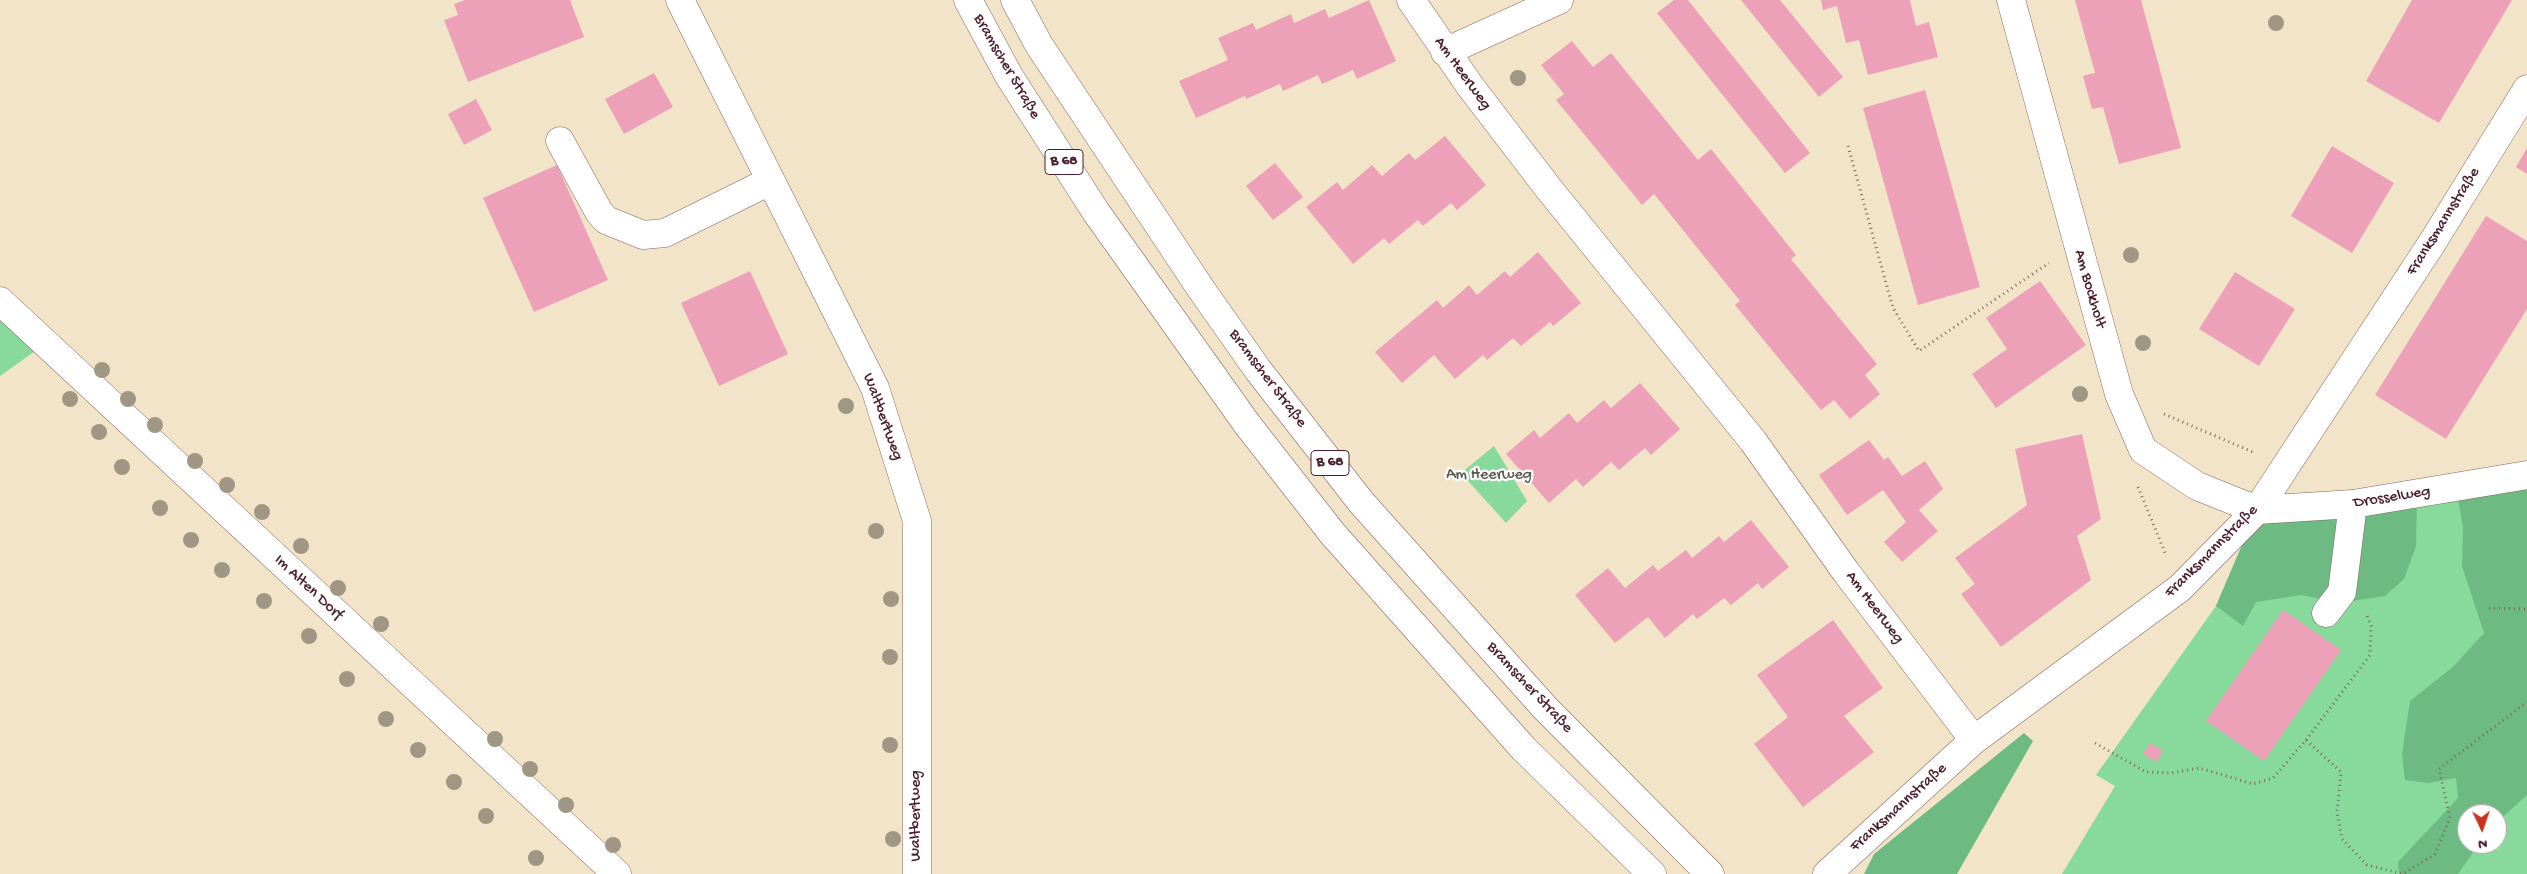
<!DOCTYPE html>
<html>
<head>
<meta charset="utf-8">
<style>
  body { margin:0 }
  #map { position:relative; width:2527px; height:874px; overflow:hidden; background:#f2e4c8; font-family:"Gochi Hand",sans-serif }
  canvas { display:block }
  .north { position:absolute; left:2457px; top:804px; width:50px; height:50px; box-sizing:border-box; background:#fff; border:1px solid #b7a5aa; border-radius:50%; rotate:177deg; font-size:14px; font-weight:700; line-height:20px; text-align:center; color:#4a1f2b }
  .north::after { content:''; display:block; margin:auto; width:18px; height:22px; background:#c8321e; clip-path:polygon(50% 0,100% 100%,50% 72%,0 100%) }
</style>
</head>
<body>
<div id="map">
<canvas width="2527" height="874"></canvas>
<div class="north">N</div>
</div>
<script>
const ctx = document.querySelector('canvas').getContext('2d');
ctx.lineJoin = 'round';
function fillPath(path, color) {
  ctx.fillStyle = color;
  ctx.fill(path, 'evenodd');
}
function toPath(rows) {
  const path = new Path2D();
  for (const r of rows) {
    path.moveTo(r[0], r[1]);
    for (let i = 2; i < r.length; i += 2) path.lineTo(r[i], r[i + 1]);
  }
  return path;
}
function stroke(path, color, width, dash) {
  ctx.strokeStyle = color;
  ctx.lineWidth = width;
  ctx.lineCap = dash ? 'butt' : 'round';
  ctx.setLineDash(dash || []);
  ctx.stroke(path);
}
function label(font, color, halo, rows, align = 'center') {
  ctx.font = font + ' "Gochi Hand",sans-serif';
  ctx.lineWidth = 4.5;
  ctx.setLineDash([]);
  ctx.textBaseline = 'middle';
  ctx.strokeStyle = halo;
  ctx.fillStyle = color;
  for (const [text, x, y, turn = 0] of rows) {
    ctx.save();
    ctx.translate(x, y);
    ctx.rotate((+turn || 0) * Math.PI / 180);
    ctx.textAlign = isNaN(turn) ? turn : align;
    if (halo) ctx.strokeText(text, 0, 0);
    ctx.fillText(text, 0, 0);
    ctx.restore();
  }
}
const green = toPath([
  [0,301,45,344,0,376],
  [1494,446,1527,501,1506,523,1461,473],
  [2527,475,2527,874,2062,874,2115,786,2096,775,2216,606,2257,510],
  [2467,814,2497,814,2497,844,2467,844]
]);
const forest = toPath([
  [2527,476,2527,795,2497,822,2497,814,2467,814,2467,844,2479,844,2458,874,2399,874,2398,862,2458,798,2456,778,2429,783,2405,780,2402,754,2410,701,2453,667,2484,633,2462,566,2463,527,2456,488],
  [2417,494,2416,546,2404,579,2385,596,2339,603,2302,595,2256,602,2243,626,2216,606,2257,510],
  [2024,733,2033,741,1957,874,1864,874,1874,854]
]);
const building = toPath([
  [465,0,570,0,584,37,468,82,444,20,458,15,454,4],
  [1369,0,1396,61,1357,79,1353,70,1322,84,1318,75,1283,91,1280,84,1246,99,1245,96,1196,118,1179,81,1228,60,1218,38,1253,23,1256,30,1291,14,1294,23,1325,9,1329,18],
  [1674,0,1688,0,1810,153,1785,173,1657,13],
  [1741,0,1780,0,1843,77,1819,97],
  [1821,0,1910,0,1916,26,1929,22,1938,57,1868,75,1859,40,1846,43,1837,6,1823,10],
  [2075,0,2141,0,2181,148,2119,164,2103,107,2092,109,2083,76,2095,73],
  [2412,0,2512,0,2439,123,2366,81],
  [1572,41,1593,67,1611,53,1698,160,1711,149,1796,255,1791,259,1877,364,1865,375,1880,394,1850,419,1834,400,1821,410,1735,305,1740,301,1654,194,1642,205,1556,100,1564,94,1541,65],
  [654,73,673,107,624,134,605,99],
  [1925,90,1980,287,1918,305,1863,108],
  [476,99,492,130,464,145,448,114],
  [1445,136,1486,185,1457,210,1451,203,1423,226,1418,220,1389,244,1384,238,1353,264,1306,207,1337,182,1343,190,1372,165,1382,176,1409,153,1415,160],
  [2332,146,2394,183,2352,253,2291,216],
  [2527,148,2527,174,2516,167],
  [1275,163,1303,197,1273,220,1246,186],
  [557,165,608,280,534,312,483,198],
  [2486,216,2527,241,2527,309,2446,439,2375,395],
  [1538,252,1581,303,1553,326,1550,322,1521,346,1513,338,1487,360,1483,355,1455,379,1434,355,1402,383,1375,352,1437,300,1443,308,1469,285,1477,295,1505,271,1510,277],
  [750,271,788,354,719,386,681,303],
  [2235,272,2295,309,2259,366,2199,329],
  [2040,281,2086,345,1996,408,1972,374,2007,349,1986,318],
  [1640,383,1680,429,1651,455,1645,448,1619,470,1611,462,1583,487,1576,479,1549,503,1506,454,1534,430,1540,438,1569,413,1577,423,1604,400,1611,408],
  [2082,434,2101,519,2077,536,2091,580,2001,647,1961,594,1975,584,1955,558,2027,505,2015,449],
  [1869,440,1884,460,1888,457,1902,476,1925,461,1943,489,1919,510,1938,531,1902,562,1884,542,1906,522,1883,490,1847,515,1819,475],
  [1751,520,1789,567,1762,589,1758,583,1731,605,1724,598,1697,619,1693,614,1665,638,1648,617,1615,643,1575,595,1608,568,1625,588,1653,565,1658,571,1686,550,1692,558,1719,536,1724,542],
  [2283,610,2341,650,2264,761,2206,721],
  [1833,620,1883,688,1844,716,1874,752,1803,807,1754,744,1788,717,1757,675],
  [2150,743,2163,751,2156,762,2143,754]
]);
const path = toPath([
  [1848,146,1893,308,1919,351,2049,263],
  [2164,414,2255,453],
  [2138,487,2166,555],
  [2489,608,2527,609],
  [2306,740,2370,655,2371,626,2367,615],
  [2095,743,2146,772,2171,773,2199,768,2253,784,2273,778,2306,740,2341,772,2337,812,2342,839,2367,865,2403,874,2435,854,2450,818,2439,769,2527,702]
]);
const minor = toPath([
  [680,0,875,388,917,521,917,874],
  [1411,0,1470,86,1549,189,1753,441,1846,572,1974,740],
  [2011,0,2119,394,2143,450,2197,486,2257,510,2353,504,2527,475],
  [1445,52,1559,0],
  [560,141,599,212,606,220,643,235,665,233,770,181],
  [0,301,617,874],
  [2326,613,2342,592,2353,504],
  [1827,874,1974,740,2180,588,2257,510,2432,243,2527,89]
]);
const highway = toPath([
  [968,0,1009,76,1096,212,1247,424,1332,533,1523,748,1652,874],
  [1015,0,1039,45,1201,289,1258,370,1361,502,1546,709,1710,874]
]);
const trees = [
  [2276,23],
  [1518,78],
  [2131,255],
  [2143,343],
  [102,370],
  [2080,394],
  [70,399],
  [128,399],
  [846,406],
  [155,425],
  [99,432],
  [195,461],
  [122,467],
  [227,485],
  [160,508],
  [262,512],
  [876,531],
  [191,540],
  [301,546],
  [222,570],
  [338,588],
  [891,599],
  [264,601],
  [381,624],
  [309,636],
  [890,657],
  [347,679],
  [386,719],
  [495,739],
  [890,745],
  [418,750],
  [530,769],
  [454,782],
  [566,805],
  [486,816],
  [893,839],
  [613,845],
  [536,858]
];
const shields = [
  [1064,162,38],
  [1330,463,38]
];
const shieldNames = [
  ["B 68",1064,162],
  ["B 68",1330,463]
];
const streetNames = [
  ["Bramscher Straße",1006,67,60],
  ["Am Heerweg",1462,74,54],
  ["Franksmannstraße",2444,222,-58],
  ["Am Bockholt",2089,289,74],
  ["Bramscher Straße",1267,379,53],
  ["Waltbertweg",882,417,70],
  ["Drosselweg",2392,498,-9],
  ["Franksmannstraße",2212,552,-45],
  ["Im Alten Dorf",308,588,43],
  ["Am Heerweg",1874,608,53],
  ["Bramscher Straße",1529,688,47],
  ["Franksmannstraße",1899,808,-42],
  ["Waltbertweg",917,816,-90]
];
const parkNames = [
  ["Am Heerweg",1489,476]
];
fillPath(green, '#87da9b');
fillPath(forest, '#6dba83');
fillPath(building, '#eca1b9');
stroke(minor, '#856462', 29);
stroke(highway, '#856462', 29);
stroke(path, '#856462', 3, [1, 4]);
stroke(minor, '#fff', 28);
stroke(highway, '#fff', 28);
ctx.fillStyle = '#a09684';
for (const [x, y] of trees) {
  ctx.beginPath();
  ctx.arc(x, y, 8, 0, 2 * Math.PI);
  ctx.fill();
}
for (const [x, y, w] of shields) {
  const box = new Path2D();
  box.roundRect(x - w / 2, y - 12.5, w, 25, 4);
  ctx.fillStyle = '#fff';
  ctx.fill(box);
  stroke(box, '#4a1f2b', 1);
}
label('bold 15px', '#4a1f2b', null, shieldNames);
label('16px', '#4a1f2b', '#fff', streetNames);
label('16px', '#5c574d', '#fff', parkNames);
</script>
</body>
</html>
